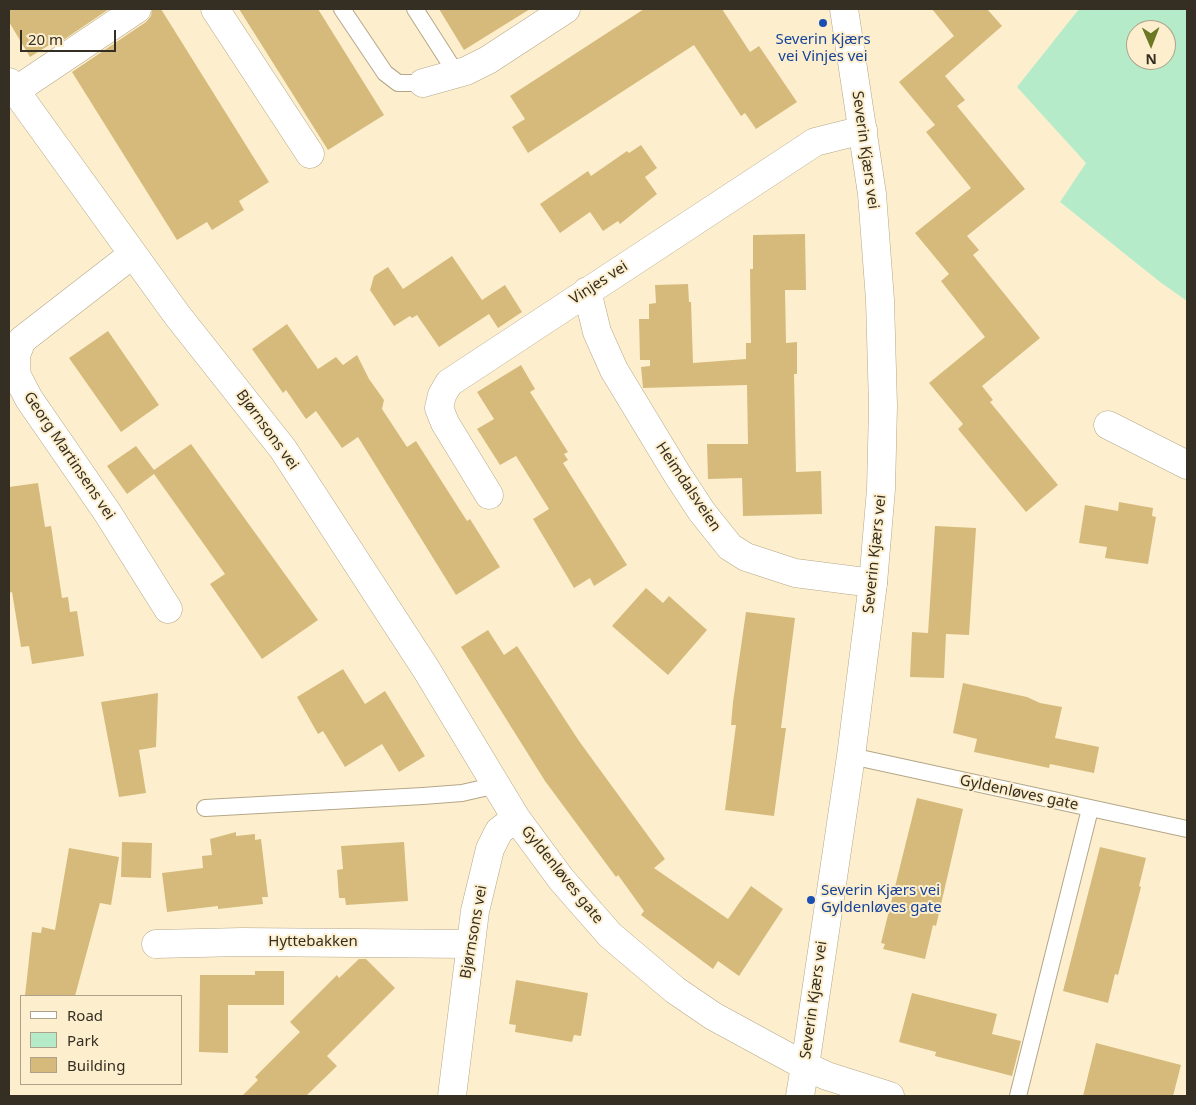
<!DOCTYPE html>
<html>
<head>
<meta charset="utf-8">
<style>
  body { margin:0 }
  #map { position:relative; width:1196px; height:1105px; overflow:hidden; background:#fdefce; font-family:"Noto Sans",sans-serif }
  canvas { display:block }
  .frame { position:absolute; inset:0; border:10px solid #342f22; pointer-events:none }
  .legend { position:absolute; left:20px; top:995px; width:162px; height:90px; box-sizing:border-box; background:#fdefce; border:1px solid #ada289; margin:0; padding:6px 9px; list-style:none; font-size:15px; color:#342f22 }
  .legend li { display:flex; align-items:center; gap:10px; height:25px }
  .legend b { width:25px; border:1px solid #ada289 }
  .north { position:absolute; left:1126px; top:20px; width:50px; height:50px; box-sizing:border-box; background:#fdefce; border:1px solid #ada289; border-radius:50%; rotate:179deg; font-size:14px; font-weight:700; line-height:20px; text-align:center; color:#342f22 }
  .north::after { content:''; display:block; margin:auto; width:18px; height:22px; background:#6c7823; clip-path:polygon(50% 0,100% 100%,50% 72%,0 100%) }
  .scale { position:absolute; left:20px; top:30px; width:96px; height:22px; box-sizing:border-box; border:2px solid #342f22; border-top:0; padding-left:6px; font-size:15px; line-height:18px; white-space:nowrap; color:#342f22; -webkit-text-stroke:4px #fdefce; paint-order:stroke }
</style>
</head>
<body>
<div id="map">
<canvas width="1196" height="1105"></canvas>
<div class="frame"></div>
<ul class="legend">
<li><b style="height:6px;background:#fff"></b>Road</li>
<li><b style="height:14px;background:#b6ebca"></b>Park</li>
<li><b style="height:14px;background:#d5ba7b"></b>Building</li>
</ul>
<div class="north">N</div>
<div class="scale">20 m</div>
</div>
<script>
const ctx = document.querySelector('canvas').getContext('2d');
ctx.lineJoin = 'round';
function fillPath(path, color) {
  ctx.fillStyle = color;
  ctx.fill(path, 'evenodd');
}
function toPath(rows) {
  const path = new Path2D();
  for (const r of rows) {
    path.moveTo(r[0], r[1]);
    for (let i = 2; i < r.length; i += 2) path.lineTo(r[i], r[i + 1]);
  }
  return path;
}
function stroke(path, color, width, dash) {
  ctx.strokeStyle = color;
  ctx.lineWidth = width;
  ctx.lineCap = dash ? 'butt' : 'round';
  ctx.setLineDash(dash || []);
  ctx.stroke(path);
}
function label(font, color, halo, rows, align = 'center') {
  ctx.font = font + ' "Noto Sans",sans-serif';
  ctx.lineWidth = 4;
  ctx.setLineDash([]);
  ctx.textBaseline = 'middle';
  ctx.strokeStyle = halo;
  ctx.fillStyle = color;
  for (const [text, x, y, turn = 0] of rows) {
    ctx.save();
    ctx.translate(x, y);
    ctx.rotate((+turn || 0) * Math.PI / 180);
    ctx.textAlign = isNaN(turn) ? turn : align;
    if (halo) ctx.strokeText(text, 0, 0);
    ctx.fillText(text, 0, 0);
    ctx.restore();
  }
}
const green = toPath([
  [1079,9,1187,9,1187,301,1160,282,1060,202,1086,163,1017,87],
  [1136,30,1166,30,1166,60,1136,60]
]);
const building = toPath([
  [9,9,109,9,56,45,54,42,30,57,9,22],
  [152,9,161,9,269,182,239,201,244,210,212,230,207,222,177,240,72,72,146,22,151,16],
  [239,9,318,9,384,115,328,150],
  [439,9,530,9,464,50],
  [644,9,722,9,750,52,759,46,797,102,756,129,745,113,741,116,694,45,528,153,512,127,525,119,510,96],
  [932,9,987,9,1002,26,945,76,965,100,957,106,1025,189,967,236,979,250,973,255,1040,338,982,386,993,400,990,402,1058,485,1026,512,958,429,963,424,929,383,985,337,941,281,949,274,915,233,971,188,926,132,935,125,899,82,954,36],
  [641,145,657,168,645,177,657,194,620,224,618,221,603,231,590,212,560,233,540,204,588,171,591,176,627,151,629,153],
  [805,234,806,290,785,290,786,343,797,342,797,374,794,374,796,472,821,471,822,514,743,516,742,478,708,479,707,444,748,444,747,385,643,388,641,367,650,366,650,360,640,360,639,319,649,319,649,304,656,303,655,285,688,284,689,302,691,302,693,363,746,359,746,343,751,343,750,269,753,269,753,235],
  [452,256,482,300,505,285,522,312,498,328,489,314,439,347,417,315,412,318,410,316,394,326,370,290,374,276,388,267,403,289],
  [287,324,318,369,336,357,343,365,357,355,369,379,384,400,382,409,407,447,416,441,467,521,470,519,500,567,456,595,358,437,342,448,316,411,306,419,286,390,283,393,252,349],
  [108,331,159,405,121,432,69,358],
  [521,365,535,389,530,392,568,452,564,454,568,460,563,463,627,565,594,586,590,578,574,588,533,519,549,509,516,456,500,465,477,429,494,419,477,392],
  [191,444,318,620,262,659,210,584,225,574,154,474,127,494,107,466,136,446,154,470],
  [38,483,45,527,51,526,62,598,68,597,70,612,77,611,84,656,32,664,29,646,21,647,12,592,9,593,9,487],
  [1119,502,1153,508,1152,516,1156,517,1148,564,1105,558,1107,547,1079,543,1085,505,1118,511],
  [935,526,976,528,969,635,946,634,944,678,910,677,912,632,928,633],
  [646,588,663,603,669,596,707,630,668,675,612,626],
  [746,612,795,618,781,728,786,728,774,816,725,810,736,725,731,725,733,702],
  [488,630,504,655,517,646,579,741,665,859,654,868,728,919,751,886,783,909,739,976,718,961,713,969,641,915,644,911,618,875,616,877,545,781,461,647],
  [343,669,365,704,385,691,425,756,399,772,382,744,345,767,323,731,318,734,297,697],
  [963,683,1027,697,1040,703,1062,707,1055,738,1099,747,1094,773,1050,764,1049,768,974,752,977,739,953,733],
  [158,693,156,747,139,750,146,793,119,797,101,702],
  [917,798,963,809,936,926,933,925,925,959,883,949,885,944,881,943],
  [236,832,236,836,255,834,255,840,261,839,268,897,262,897,263,904,218,909,218,906,167,912,162,873,203,868,202,856,212,855,210,839],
  [122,842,152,843,151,878,121,877],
  [404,842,408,901,346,905,345,898,339,898,337,870,343,869,341,846],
  [1100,847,1146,858,1139,886,1141,887,1118,975,1115,974,1108,1003,1063,991],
  [69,848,119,857,111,905,100,903,75,996,25,996,32,932,41,933,42,927,55,930],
  [359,959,366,959,395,988,327,1056,337,1066,306,1096,242,1096,258,1080,255,1077,300,1032,290,1022,337,975,339,978],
  [255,971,284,971,284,1005,228,1005,228,1053,199,1052,200,975,255,975],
  [516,980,588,993,581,1036,574,1035,572,1042,515,1032,516,1025,509,1024],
  [912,993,997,1014,992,1034,1021,1041,1012,1076,935,1056,936,1052,899,1042],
  [1096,1043,1181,1065,1173,1096,1083,1096]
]);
const lane = toPath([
  [342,9,385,73,398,83,423,83],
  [415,9,456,73],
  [851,756,1187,829],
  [205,808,423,796,462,793,497,785],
  [1018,1096,1090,809]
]);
const street = toPath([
  [215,9,310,154],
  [9,82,177,315,283,449,426,669,516,818,561,879,610,935,675,990,713,1016,805,1066,800,1096],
  [423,83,466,71,488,60,566,9],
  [15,91,137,9],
  [133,254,22,340,16,355,16,367,17,376,29,399,107,512,168,609],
  [587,291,597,332,614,370,677,474,702,512,730,547,746,557,795,573,873,583],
  [1108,425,1187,465],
  [489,495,445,423,439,408,442,395,449,383,815,142,863,130],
  [156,944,242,942,469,944],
  [452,1096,475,911,490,849,499,831,516,818]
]);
const secondary = toPath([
  [844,9,872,194,880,300,883,406,881,489,873,583,851,756,805,1066,827,1076,890,1096]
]);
const markers = [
  [823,23,5,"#1a4fb4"],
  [811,900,5,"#1a4fb4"]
];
const transitNames = [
  ["Severin Kjærs",823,40],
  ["vei Vinjes vei",823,57],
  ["Severin Kjærs vei",821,891,"left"],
  ["Gyldenløves gate",821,908,"left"]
];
const streetNames = [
  ["Severin Kjærs vei",865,150,82],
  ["Vinjes vei",599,283,-33],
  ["Bjørnsons vei",267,430,54],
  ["Georg Martinsens vei",69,456,56],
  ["Heimdalsveien",688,487,56],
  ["Severin Kjærs vei",875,554,-84],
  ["Gyldenløves gate",1019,793,12],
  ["Gyldenløves gate",562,875,51],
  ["Bjørnsons vei",474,932,-80],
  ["Hyttebakken",313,942],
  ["Severin Kjærs vei",814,1000,-82]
];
fillPath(green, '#b6ebca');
fillPath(building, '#d5ba7b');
stroke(lane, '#b4a788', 18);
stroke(street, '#b4a788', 29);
stroke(secondary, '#b4a788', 29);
stroke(lane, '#fff', 16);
stroke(street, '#fff', 28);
stroke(secondary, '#fff', 28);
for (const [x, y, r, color] of markers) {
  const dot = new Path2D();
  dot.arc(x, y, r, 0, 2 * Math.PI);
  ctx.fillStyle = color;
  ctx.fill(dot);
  stroke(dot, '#fdefce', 2);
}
label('15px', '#164399', '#fdefce', transitNames);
label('15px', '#342f22', '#fdefce', streetNames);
</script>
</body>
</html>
